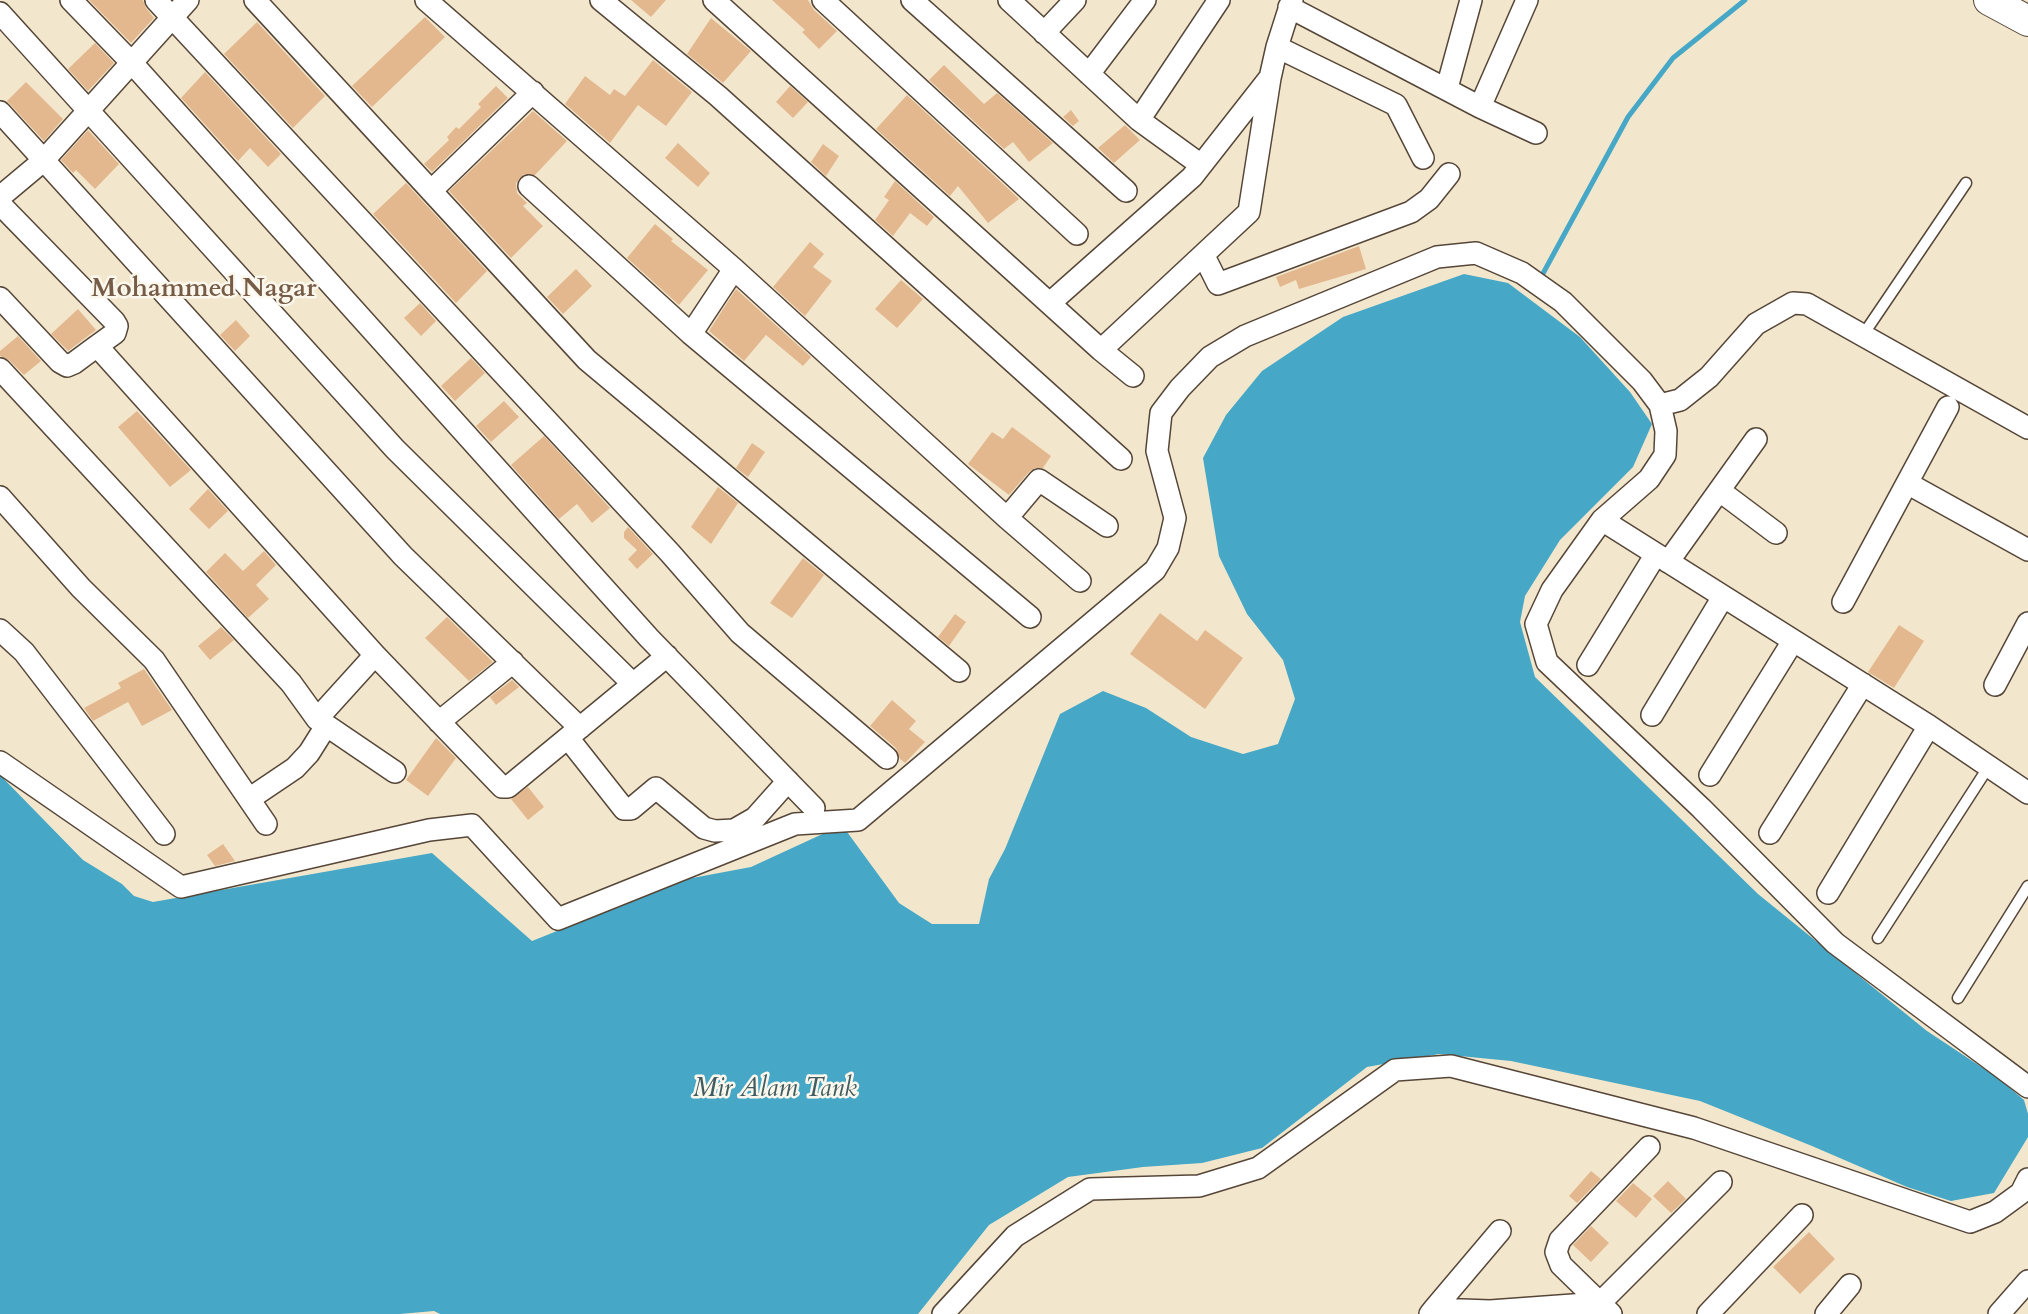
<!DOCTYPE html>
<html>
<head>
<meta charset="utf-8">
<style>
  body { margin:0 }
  canvas { display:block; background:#f2e7cd }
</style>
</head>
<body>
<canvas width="2028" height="1314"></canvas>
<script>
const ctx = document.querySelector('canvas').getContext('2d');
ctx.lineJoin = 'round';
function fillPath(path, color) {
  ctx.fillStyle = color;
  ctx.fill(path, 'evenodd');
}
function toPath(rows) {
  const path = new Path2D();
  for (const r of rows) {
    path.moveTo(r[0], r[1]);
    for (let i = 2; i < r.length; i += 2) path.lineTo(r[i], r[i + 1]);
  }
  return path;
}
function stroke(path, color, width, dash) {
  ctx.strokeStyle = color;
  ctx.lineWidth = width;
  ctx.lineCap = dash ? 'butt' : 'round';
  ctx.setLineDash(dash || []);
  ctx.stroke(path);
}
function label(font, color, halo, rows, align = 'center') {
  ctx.font = font + ' Cardo,serif';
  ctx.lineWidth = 5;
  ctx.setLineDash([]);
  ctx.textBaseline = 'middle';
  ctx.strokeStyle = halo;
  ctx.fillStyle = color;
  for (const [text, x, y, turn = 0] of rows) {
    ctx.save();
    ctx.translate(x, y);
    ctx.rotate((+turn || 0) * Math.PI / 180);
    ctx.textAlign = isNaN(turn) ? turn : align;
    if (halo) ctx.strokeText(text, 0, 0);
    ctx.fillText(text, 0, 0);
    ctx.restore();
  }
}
const water = toPath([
  [1464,274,1508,283,1580,337,1630,392,1652,424,1633,467,1560,540,1525,596,1520,622,1535,677,1758,894,1927,1031,1998,1078,2024,1100,2028,1114,2028,1137,1994,1193,1951,1201,1907,1187,1812,1146,1700,1101,1511,1061,1439,1054,1367,1067,1262,1148,1202,1163,1143,1167,1068,1177,989,1225,918,1314,440,1314,434,1311,400,1314,0,1314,0,775,83,860,122,884,134,896,153,902,432,853,532,941,687,879,751,867,842,825,899,903,932,924,979,924,989,879,1005,849,1060,714,1103,691,1146,708,1191,737,1243,754,1278,744,1295,699,1283,660,1247,614,1219,556,1203,458,1226,415,1262,371,1343,317]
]);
const stream = toPath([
  [1540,279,1628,117,1673,58,1745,0]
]);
const building = toPath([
  [89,0,143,0,146,8,154,18,131,43],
  [631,0,666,0,651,17],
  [772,0,808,0,814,10,837,31,819,49,802,32,805,30],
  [425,17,445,37,372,107,352,86],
  [711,18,751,51,723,83,687,54],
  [257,22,325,96,293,128,224,54],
  [95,43,114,63,88,91,68,69],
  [653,60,692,92,666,126,638,105,610,143,565,104,585,76,610,95,614,89,625,96],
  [944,65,984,104,997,93,1053,143,1029,162,1013,142,1004,149,929,80],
  [205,72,281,154,268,167,250,148,238,161,181,98],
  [26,82,63,119,44,141,7,101],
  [496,86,508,98,432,172,424,164,449,140,447,137,456,127,459,129,481,107,478,104],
  [790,86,808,102,793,118,776,102],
  [907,95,1015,195,1019,199,988,223,958,186,950,196,876,129],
  [1071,110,1079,121,1073,126,1063,117],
  [533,111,567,141,535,175,524,174,516,183,517,193,527,203,523,206,543,226,511,258,449,191],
  [1125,125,1140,140,1114,163,1098,148],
  [88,130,119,164,95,189,76,170,73,173,61,160],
  [678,143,710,173,698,187,665,158],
  [823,144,839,156,826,176,811,162],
  [895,181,934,217,927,226,910,213,893,236,875,220,889,200,884,197],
  [406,183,487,271,456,303,373,214],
  [655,224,673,239,671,241,708,270,679,305,627,258],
  [810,242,824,254,813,267,832,281,805,316,773,287],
  [1359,246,1366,269,1299,289,1296,280,1280,287,1276,277],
  [576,269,592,286,563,314,547,297],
  [901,280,923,299,897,328,875,309],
  [736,289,811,357,803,366,766,335,744,361,709,331],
  [420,303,436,321,421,336,404,318],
  [78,309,96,330,68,351,51,334],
  [236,320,250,336,235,351,220,335],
  [18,336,41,361,24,375,9,360,0,356,0,351],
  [471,358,485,373,455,401,441,386],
  [504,401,519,417,491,442,476,426],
  [137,411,191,470,170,487,118,427],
  [1012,427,1051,456,1043,468,1035,468,1029,472,1009,495,968,464,992,432,1003,439],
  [544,436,610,508,592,523,577,504,559,519,511,465],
  [752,443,765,452,748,477,736,468],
  [718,487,738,503,711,544,691,527],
  [208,489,228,511,209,529,189,509],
  [628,527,653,554,637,569,628,559,637,550,624,538,624,532],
  [264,551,276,565,256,585,269,599,248,618,206,572,225,553,243,571],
  [803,558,824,575,792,618,770,603],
  [1160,613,1197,641,1205,630,1243,658,1205,709,1130,654],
  [955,614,966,622,949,646,938,637],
  [447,617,493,662,469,681,425,638],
  [1899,625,1924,641,1894,688,1868,672],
  [221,627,234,640,210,660,198,646],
  [144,669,172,710,142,726,128,702,93,721,84,708,121,688,118,683],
  [512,680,519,687,496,705,490,697],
  [892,700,916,721,909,729,925,742,905,763,900,759,896,748,870,726],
  [436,738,456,758,428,796,406,780],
  [528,787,544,807,528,820,511,799],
  [223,844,235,861,215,866,207,855],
  [1591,1171,1601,1179,1577,1203,1569,1196],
  [1668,1181,1686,1199,1671,1213,1653,1196],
  [1633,1183,1652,1199,1636,1218,1616,1201],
  [1591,1226,1609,1243,1591,1262,1573,1245],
  [1809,1232,1835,1259,1800,1294,1773,1267]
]);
const service = toPath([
  [1863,335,1966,183],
  [1878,938,1989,766],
  [1958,998,2028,886]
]);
const minor = toPath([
  [71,0,132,63,649,638,814,808],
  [156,0,670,553,740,633,887,758],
  [255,0,587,360,959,671],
  [426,0,734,269,1007,518,1080,581],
  [601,0,718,96,1121,459],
  [714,0,1101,350],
  [823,0,1077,234],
  [912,0,1126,191],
  [1009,0,1139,120,1201,165],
  [1289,7,1480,107,1536,133],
  [0,13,395,449,632,683],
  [1044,33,1075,0],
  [1277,47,1396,105,1423,158],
  [1089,74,1145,0],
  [1447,88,1471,0],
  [1480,107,1527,0],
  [0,112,403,556,580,728],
  [1139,120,1219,0],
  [529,186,691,334,1030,617],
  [431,191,533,92],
  [0,197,43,161,188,0],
  [0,204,114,321,117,326,115,333,97,346,375,655,502,787,508,787,667,656],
  [1204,256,1218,284,1411,212,1429,199,1449,174],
  [0,298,60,362,67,366,74,363,97,346],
  [1050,303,1192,177,1268,80],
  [691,334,734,269],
  [0,369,291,683,317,719,395,772],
  [1133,376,1101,350,1249,212,1270,78,1277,47,1292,0],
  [1660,405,1680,400,1709,377,1756,324,1793,303,1807,304,2028,428],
  [1907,483,2028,550],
  [1720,491,1776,533],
  [0,497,81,588,154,660,266,824],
  [1007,518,1039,480,1107,526],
  [1602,520,1929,726,2028,793],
  [1668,562,1756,439],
  [1843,602,1948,407],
  [0,630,24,652,164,834],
  [1588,665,1656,554],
  [1995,685,2028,623],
  [1652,715,1723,597],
  [317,719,375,655],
  [439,722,513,662],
  [568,738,624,809,631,809,656,788,704,828,715,831,734,830,755,818,788,781],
  [0,762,181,887,429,830,472,825,558,919,795,824,858,820,1155,570,1168,548,1175,518,1157,451,1161,413,1180,388,1210,357,1245,336,1437,257,1476,253,1522,273,1563,302,1642,381,1660,405,1666,431,1665,455,1649,479,1602,520,1552,590,1536,624,1547,662,1701,808,1835,943,2028,1087],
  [1710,775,1793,641],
  [249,799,295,768,309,753,326,726],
  [1770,833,1863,684],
  [1828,893,1929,726],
  [1649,1147,1560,1240,1556,1252,1561,1265,1600,1303,1721,1182],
  [1434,1309,1500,1231],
  [943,1314,1015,1236,1090,1189,1199,1186,1258,1168,1395,1070,1451,1066,1694,1128,1970,1222,1995,1212,2021,1193,2028,1179],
  [1430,1314,1434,1309,1490,1311,1600,1303,1611,1314],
  [1708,1314,1802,1215],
  [1826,1314,1850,1285],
  [1999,1314,2028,1281]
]);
const secondary = toPath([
  [1989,0,2028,21]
]);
const neighbourhoodNames = [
  ["Mohammed Nagar",204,290]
];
const waterNames = [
  ["Mir Alam Tank",775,1090]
];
fillPath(water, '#46a8c6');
stroke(stream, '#46a8c6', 5);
fillPath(building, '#e4b88f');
stroke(service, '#564638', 13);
stroke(minor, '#564638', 24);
stroke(secondary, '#564638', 32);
stroke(service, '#fff', 10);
stroke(minor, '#fff', 21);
stroke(secondary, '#fff', 30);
label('bold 26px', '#765c46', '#fbf7ec', neighbourhoodNames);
label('italic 26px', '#3f5c61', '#fbf7ec', waterNames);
</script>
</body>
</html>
